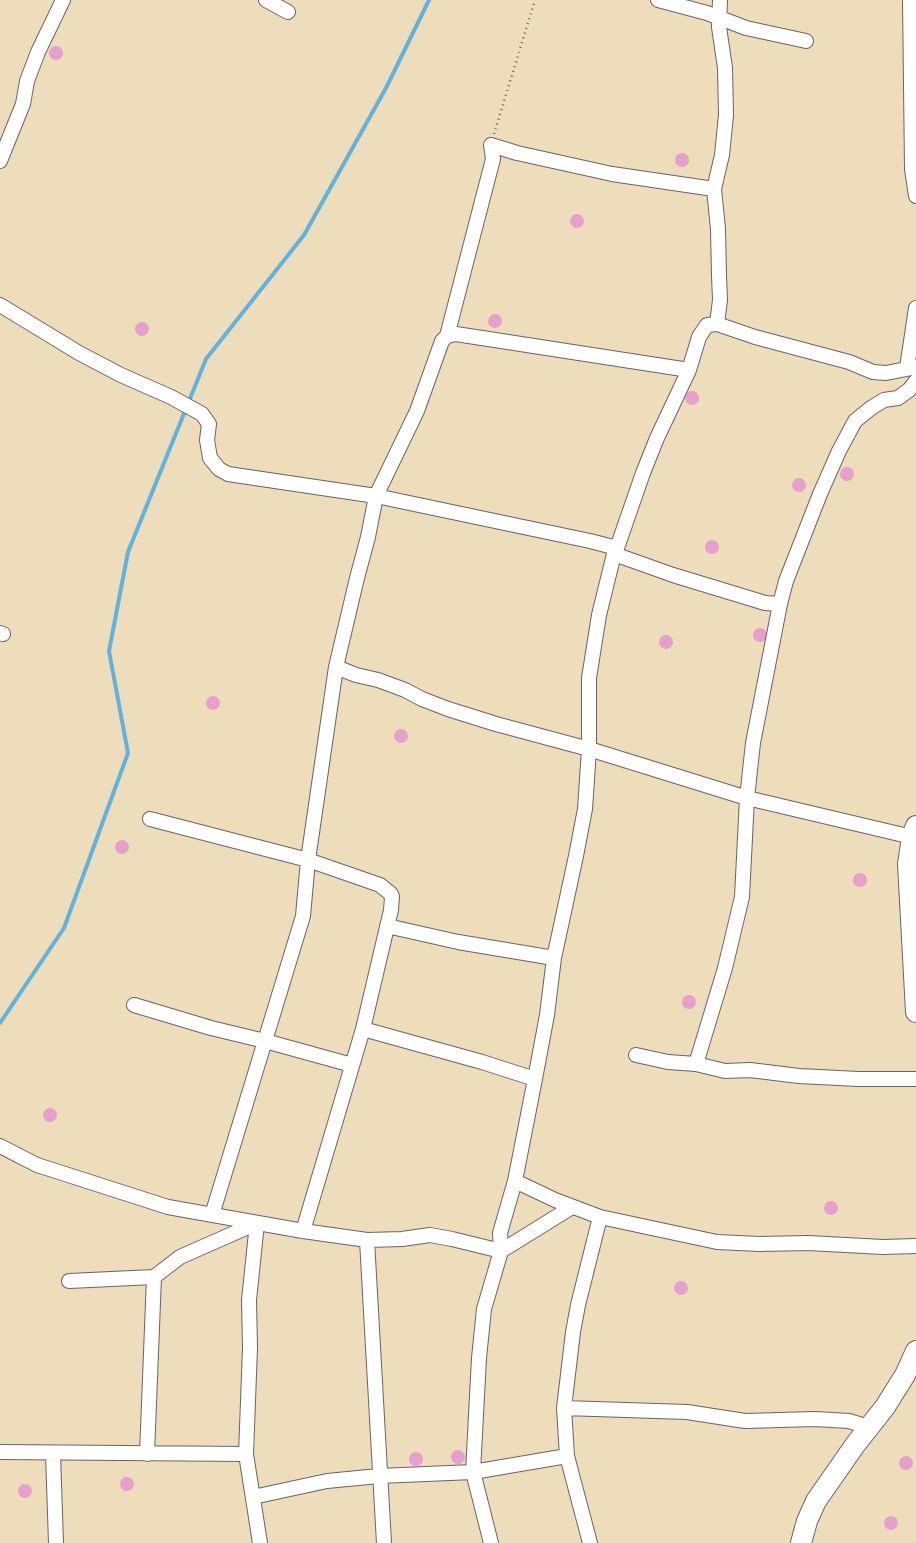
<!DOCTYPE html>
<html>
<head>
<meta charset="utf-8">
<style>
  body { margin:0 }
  canvas { display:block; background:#edb }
</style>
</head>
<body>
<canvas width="916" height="1543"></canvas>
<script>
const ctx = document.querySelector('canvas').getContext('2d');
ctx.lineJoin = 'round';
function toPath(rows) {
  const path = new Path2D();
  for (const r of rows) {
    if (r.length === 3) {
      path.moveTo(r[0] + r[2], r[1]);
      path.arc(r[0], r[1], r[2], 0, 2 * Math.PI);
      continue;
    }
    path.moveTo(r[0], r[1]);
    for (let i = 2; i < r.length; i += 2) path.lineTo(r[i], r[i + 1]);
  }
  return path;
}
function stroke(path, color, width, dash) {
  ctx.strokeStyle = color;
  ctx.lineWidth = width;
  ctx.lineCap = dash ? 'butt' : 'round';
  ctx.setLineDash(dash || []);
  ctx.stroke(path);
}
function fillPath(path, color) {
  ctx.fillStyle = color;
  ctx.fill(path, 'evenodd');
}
const stream = toPath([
  [0,1023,64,928,128,753,109,651,128,552,206,359,304,235,386,88,429,0]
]);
const building = toPath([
  [56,53,7],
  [682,160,7],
  [577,221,7],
  [495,321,7],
  [142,329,7],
  [692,398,7],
  [847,474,7],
  [799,485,7],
  [712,547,7],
  [760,635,7],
  [666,642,7],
  [213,703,7],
  [401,736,7],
  [122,847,7],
  [860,880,7],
  [689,1002,7],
  [50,1115,7],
  [831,1208,7],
  [681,1288,7],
  [458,1457,7],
  [416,1459,7],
  [906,1463,7],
  [127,1484,7],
  [25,1491,7],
  [891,1523,7]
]);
const path = toPath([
  [494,134,535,0]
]);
const street = toPath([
  [266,0,288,12],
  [658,0,707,13,746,28,806,41],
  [910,0,912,169,916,196],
  [0,161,23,104,27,81,38,52,63,0],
  [0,305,79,353,121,375,171,397,202,414,209,424,207,440,210,458,219,469,228,474,376,496,590,541,617,548,643,473,657,438,689,370,699,337,707,325,717,324,755,337,849,362,873,372,886,373,916,367],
  [717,324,720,300,719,275,718,229,714,189,722,155,726,115,725,68,719,27,720,0],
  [447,336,493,159,491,145,517,153,612,174,714,189],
  [907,368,916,308],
  [614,554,673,575,765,603,780,604],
  [0,633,3,634],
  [336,667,356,675,378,680,405,690,422,699,448,709,496,724,589,749,747,798,912,837],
  [150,819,308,860,380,885,391,894,392,897,391,910,363,1029,303,1231],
  [387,926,458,942,554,958],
  [134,1005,211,1028,265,1041,352,1065],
  [363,1029,482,1062,535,1079],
  [636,1055,668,1062,696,1064,725,1071,750,1070,799,1076,858,1079,916,1079],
  [696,1064,725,968,742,897,747,798,753,743,780,604,786,581,820,494,839,451,855,421,871,408,884,400,898,398,909,390,916,381],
  [0,1146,37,1165,168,1207,303,1231,367,1240,402,1239,430,1235,452,1239,501,1251,572,1207],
  [515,1181,555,1200,600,1217,717,1242,759,1244,808,1243,883,1247,916,1246],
  [212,1215,303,916,308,860,336,667,357,578,368,537,376,496,417,411,442,341,447,336,456,334,689,370],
  [367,1240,384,1543],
  [69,1281,154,1277,180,1257,257,1223,249,1300,250,1348,246,1454,260,1543],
  [564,1408,687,1412,745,1421,815,1419,849,1421,868,1427],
  [0,1452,246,1454],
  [53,1453,56,1543],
  [147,1454,154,1277],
  [253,1497,327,1481,379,1476,473,1472,567,1456],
  [491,1543,473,1472,479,1358,484,1309,501,1251,500,1233,515,1181,535,1079,547,1015,554,958,576,856,585,809,589,749,589,678,599,615,614,554,617,548],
  [590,1543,567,1456,564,1408,573,1332,578,1305,600,1217]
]);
const secondary = toPath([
  [916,826,912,837,908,864,916,1012],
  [801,1543,807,1521,816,1501,855,1445,885,1407,905,1375,916,1351]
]);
stroke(stream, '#60b3dc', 4);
fillPath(building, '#e79fce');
stroke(street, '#696368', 16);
stroke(secondary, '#696368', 22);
stroke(path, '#696368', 2.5, [1, 4]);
stroke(street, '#fff', 14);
stroke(secondary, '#fff', 20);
</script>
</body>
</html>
